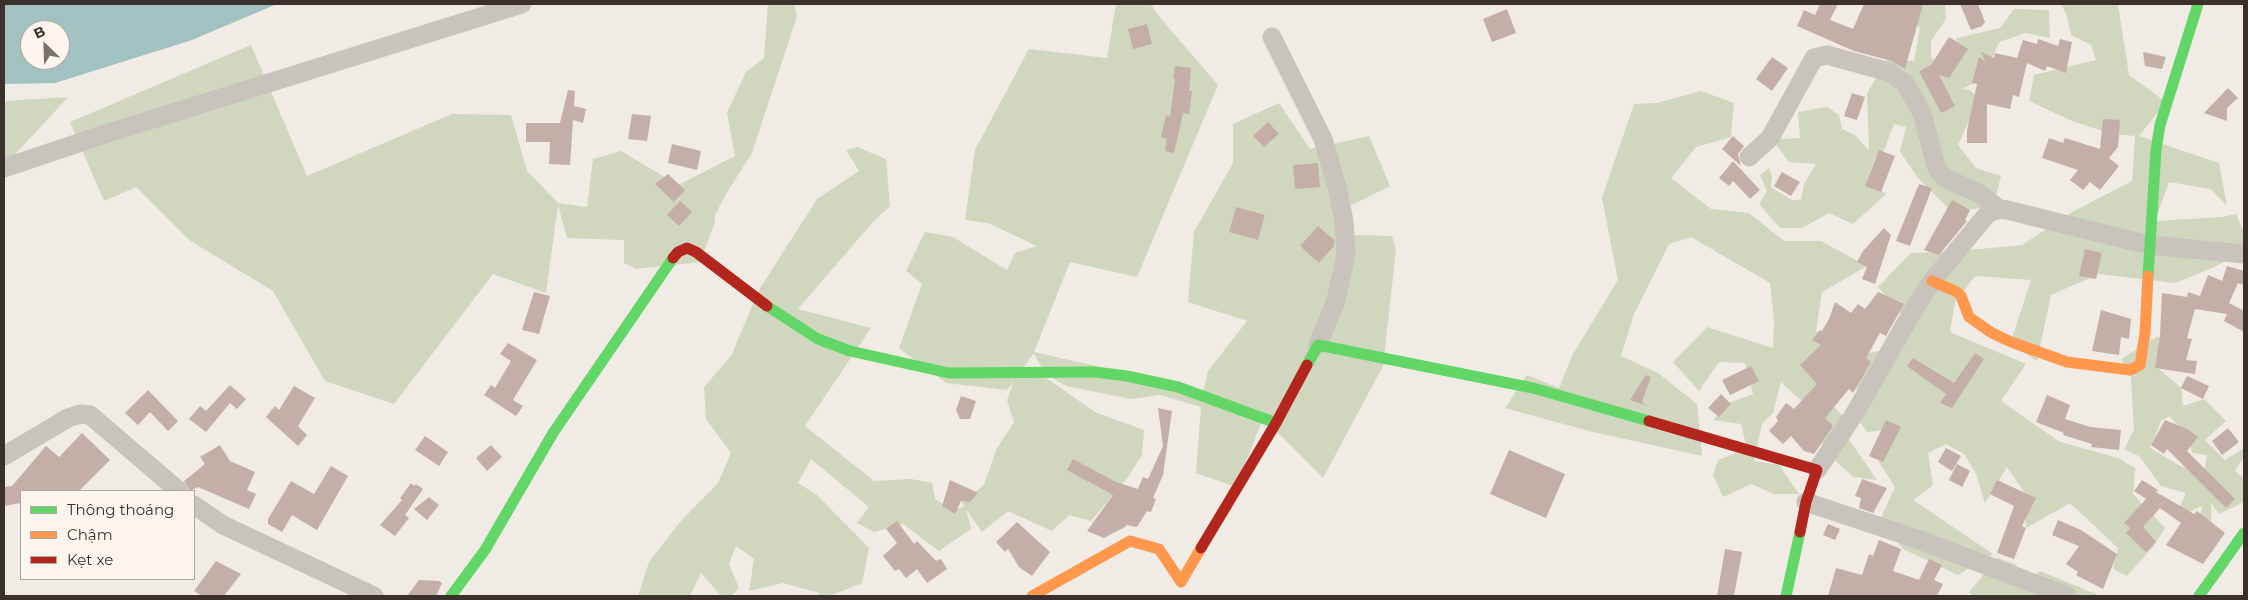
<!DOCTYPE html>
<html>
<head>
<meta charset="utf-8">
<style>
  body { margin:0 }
  #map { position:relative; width:2248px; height:600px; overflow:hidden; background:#f0ebe5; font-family:Montserrat,sans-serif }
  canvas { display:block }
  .frame { position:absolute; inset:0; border:5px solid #3b302b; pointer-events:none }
  .legend { position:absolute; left:20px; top:490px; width:175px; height:90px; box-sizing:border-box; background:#fbf5ee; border:1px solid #aea6a0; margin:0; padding:6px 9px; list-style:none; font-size:15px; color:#3b302b }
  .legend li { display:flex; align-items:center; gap:10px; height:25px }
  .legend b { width:25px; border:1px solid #aea6a0 }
  .north { position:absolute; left:20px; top:20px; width:50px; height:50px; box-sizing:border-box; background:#fbf5ee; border:1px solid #aea6a0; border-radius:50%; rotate:336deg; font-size:14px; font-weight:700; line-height:20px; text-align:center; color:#3b302b }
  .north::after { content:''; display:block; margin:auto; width:18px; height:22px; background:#7a716c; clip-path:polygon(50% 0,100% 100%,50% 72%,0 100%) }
</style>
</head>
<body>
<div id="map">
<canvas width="2248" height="600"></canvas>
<div class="frame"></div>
<ul class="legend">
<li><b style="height:6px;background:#63d668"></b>Thông thoáng</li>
<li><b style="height:6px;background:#ff974d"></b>Chậm</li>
<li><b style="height:6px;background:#b3261e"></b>Kẹt xe</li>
</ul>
<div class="north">B</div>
</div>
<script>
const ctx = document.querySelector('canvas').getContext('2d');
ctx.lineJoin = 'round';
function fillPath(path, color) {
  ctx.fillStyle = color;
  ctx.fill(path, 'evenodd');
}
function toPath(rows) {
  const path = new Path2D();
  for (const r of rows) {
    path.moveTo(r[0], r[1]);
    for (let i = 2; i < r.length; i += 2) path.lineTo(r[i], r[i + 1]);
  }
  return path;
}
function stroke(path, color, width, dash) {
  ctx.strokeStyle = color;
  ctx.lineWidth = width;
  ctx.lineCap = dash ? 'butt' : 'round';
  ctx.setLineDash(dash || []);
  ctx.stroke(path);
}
const green = toPath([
  [768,4,794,4,797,16,752,153,726,194,715,215,715,222,700,262,636,269,624,263,624,240,567,238,558,205,546,293,493,274,394,404,325,381,273,291,189,240,136,187,104,201,70,122,251,45,307,176,452,114,511,115,527,171,558,203,587,207,593,159,621,151,678,185,735,156,727,113,746,72,764,58],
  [1116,4,1151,4,1157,14,1218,85,1137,277,1070,262,1034,352,1166,382,1201,400,1208,371,1247,321,1188,302,1194,232,1233,163,1233,124,1279,103,1310,149,1369,136,1390,186,1346,208,1350,235,1392,236,1396,250,1383,366,1323,478,1263,418,1236,487,1196,473,1201,407,1160,395,1131,399,1066,386,1045,374,1034,353,1016,378,1039,373,1095,412,1144,430,1142,455,1128,477,1091,521,1069,515,1052,531,1008,511,982,532,966,509,971,529,939,551,903,524,874,532,857,523,869,507,811,459,798,483,817,495,869,548,862,583,830,596,817,596,819,593,783,583,749,591,754,559,736,546,729,564,739,588,731,596,721,596,701,573,690,596,638,596,649,562,681,521,718,483,731,453,706,419,704,387,731,356,759,290,817,199,859,171,846,150,857,147,886,159,890,206,872,223,798,309,871,328,805,426,874,481,911,479,932,483,935,499,952,510,964,507,962,502,984,485,996,450,1014,422,1007,400,1014,381,1007,390,946,383,899,348,922,284,906,271,925,232,953,237,1007,270,1015,253,1037,246,988,223,965,220,975,150,1029,49,1107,58],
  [1885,4,1945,4,1946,19,1931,41,1931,57,1948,71,1957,38,2000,28,2014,9,2049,10,2050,38,2026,33,1999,42,1984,79,1961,89,1970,90,1983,103,1968,123,1958,145,1976,168,2001,176,1993,207,1962,210,1949,209,1919,179,1900,152,1906,127,1894,124,1884,150,1875,158,1867,180,1886,194,1853,224,1829,213,1802,228,1780,228,1759,204,1767,191,1760,175,1769,168,1772,176,1771,187,1792,200,1801,200,1804,184,1816,164,1789,162,1777,146,1778,139,1800,138,1798,112,1827,107,1839,115,1842,129,1855,135,1869,151,1867,93,1887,60,1914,61,1920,28,1882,10],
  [2061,4,2118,4,2129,75,2166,102,2139,136,2219,163,2227,206,2211,189,2169,182,2155,221,2222,217,2236,214,2244,233,2244,251,2212,268,2175,283,2099,274,2051,295,2037,361,2010,344,2031,280,1975,276,1955,302,1950,332,2026,364,2001,401,2060,442,2118,458,2135,468,2133,494,2165,528,2153,547,2127,576,2113,569,2118,548,2070,503,2026,528,2026,495,2007,467,1985,503,1976,474,1964,454,1946,444,1928,453,1933,485,1913,500,1993,554,1958,575,1903,549,1881,518,1895,487,1879,462,1887,442,1901,428,1867,432,1848,405,1860,395,1846,368,1818,391,1844,417,1848,438,1877,480,1853,477,1825,451,1808,407,1781,382,1773,413,1762,424,1754,461,1779,465,1799,494,1774,494,1751,484,1723,497,1713,475,1718,460,1747,449,1741,424,1713,420,1728,403,1753,394,1745,363,1719,362,1699,391,1673,362,1707,327,1773,348,1774,321,1770,283,1691,237,1669,244,1634,314,1621,356,1658,373,1697,404,1702,456,1593,432,1505,408,1527,375,1559,388,1573,354,1618,280,1602,198,1634,104,1657,103,1701,91,1734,103,1731,137,1696,147,1671,178,1711,209,1749,213,1784,241,1821,241,1867,266,1822,292,1816,331,1853,356,1884,350,1901,314,1878,287,1911,253,1948,252,2022,245,2074,211,2132,181,2135,136,2112,134,2072,121,2029,101,2034,75,2096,60,2091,45,2071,35,2066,13],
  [68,97,48,119,4,166,4,101],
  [2158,336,2168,349,2158,368,2181,388,2183,406,2204,399,2226,421,2205,440,2225,460,2244,448,2244,457,2235,471,2244,478,2244,502,2219,514,2211,503,2212,537,2197,532,2202,506,2174,519,2186,493,2161,486,2139,456,2124,449,2134,430,2131,378,2121,359],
  [2169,416,2189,437,2192,453,2207,455,2204,473,2182,467,2150,448,2161,421],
  [1998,558,2015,564,2027,581,2040,571,2096,594,2096,596,1973,596,1969,592]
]);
const water = toPath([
  [4,4,277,4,192,40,55,83,4,84],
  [30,30,60,30,60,60,30,60]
]);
const building = toPath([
  [1820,4,1838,4,1830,20,1853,29,1864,4,1923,4,1905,69,1892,61,1854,51,1797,26,1804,10,1815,15],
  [1960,4,1978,4,1985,22,1982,26,1971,30],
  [1507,9,1516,33,1492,42,1483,19],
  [1147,24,1152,44,1133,49,1128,29],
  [1949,37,1968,49,1949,78,1939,75,1955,106,1941,113,1919,71,1931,65],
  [2038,39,2058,46,2060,39,2072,42,2066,73,2047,66,2045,71,2027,63,2019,97,2013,95,2010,109,1987,104,1987,143,1967,143,1967,131,1977,84,1972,83,1979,57,1986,62,1981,52,1994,58,1995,53,2017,58,2023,40,2037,44],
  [2143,52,2166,57,2162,69,2145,66],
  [1772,57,1788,68,1772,91,1756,79],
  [1175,66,1191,68,1189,91,1192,91,1189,114,1183,113,1174,153,1165,151,1167,139,1161,137,1166,115,1170,116,1175,79,1173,78],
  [2228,88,2238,98,2227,108,2227,121,2204,113],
  [568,90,575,91,574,106,586,109,583,123,573,120,570,165,549,164,550,142,526,142,526,123,560,123],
  [1852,93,1865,97,1857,120,1844,116],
  [632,114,651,116,647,141,628,139],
  [2103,119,2120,120,2118,147,2109,158,2119,166,2100,190,2090,182,2083,190,2070,180,2078,170,2042,158,2049,138,2063,143,2065,138,2100,149],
  [1268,122,1279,134,1264,147,1253,136],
  [1733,136,1744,146,1738,154,1741,166,1722,149],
  [672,144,701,151,697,170,668,163],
  [1879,150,1895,156,1881,192,1865,186],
  [1733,161,1760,190,1750,199,1733,181,1729,186,1719,178],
  [1318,163,1320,187,1295,189,1293,165],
  [1782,172,1800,182,1791,196,1774,186],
  [668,174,685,190,674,202,655,184],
  [1919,184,1932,188,1910,246,1896,241],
  [1952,200,1970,210,1965,220,1967,221,1939,255,1924,250],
  [680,201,692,212,679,226,667,215],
  [1236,207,1265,215,1258,240,1229,232],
  [1318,226,1334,240,1334,246,1319,263,1300,246],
  [1884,228,1891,235,1875,284,1862,279,1867,267,1857,262,1863,251],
  [2085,249,2102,253,2096,279,2079,276],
  [2227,266,2244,271,2244,285,2238,283,2229,303,2244,311,2244,332,2224,321,2227,314,2195,309,2187,338,2192,339,2186,360,2197,361,2195,374,2155,368,2160,335,2162,293,2187,297,2188,292,2200,296,2208,275,2222,281],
  [534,292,550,296,539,334,522,330],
  [1878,292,1904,304,1886,336,1880,333,1866,358,1871,362,1853,393,1849,389,1825,418,1833,426,1814,454,1804,451,1791,436,1783,444,1769,431,1778,421,1776,417,1786,403,1794,409,1817,384,1800,365,1821,345,1812,340,1820,330,1822,331,1829,319,1835,302,1851,313,1858,304,1865,309],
  [2101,310,2131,319,2129,339,2121,337,2119,355,2092,351],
  [508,343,537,360,513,400,523,406,516,416,484,395,491,385,495,388,511,361,500,354],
  [1975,353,1984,359,1952,408,1940,403,1946,394,1907,366,1913,358,1954,383],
  [1751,366,1759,381,1730,395,1722,380],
  [1646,375,1651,377,1642,402,1648,406,1630,400],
  [2187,376,2209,386,2203,399,2181,388],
  [230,385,246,399,237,409,230,403,206,432,189,419,200,406,206,411],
  [294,386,315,398,298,426,307,435,298,446,266,417,275,406,279,410],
  [148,390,178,421,168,431,150,412,138,425,125,413],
  [1721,394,1731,404,1719,417,1708,408],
  [2047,395,2070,405,2065,419,2090,427,2121,430,2119,450,2091,447,2092,444,2063,435,2064,433,2036,422],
  [961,396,976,401,970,419,960,419,956,410],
  [1158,408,1172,411,1163,475,1153,498,1156,499,1151,512,1147,511,1137,527,1126,525,1125,527,1104,538,1087,531,1113,495,1067,470,1073,459,1116,482,1138,489,1143,477,1148,479,1163,446],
  [1886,420,1901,427,1883,462,1869,456],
  [2165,420,2189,430,2198,437,2187,451,2235,499,2226,508,2167,449,2164,454,2151,445],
  [2228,428,2239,442,2222,455,2212,441],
  [82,433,110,460,79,491,21,491,21,503,4,506,4,487,12,486,46,446,59,457],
  [425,436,448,452,439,466,415,450],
  [220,445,230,461,255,472,247,490,256,494,249,509,198,487,190,491,184,481,205,464,200,457],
  [491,445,502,457,487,471,476,458],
  [1946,448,1961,456,1952,471,1938,462],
  [1509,450,1565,474,1546,518,1490,494],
  [1957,464,1970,471,1962,487,1949,480],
  [331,466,348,476,317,530,292,515,282,532,268,524,268,519,291,481,314,494],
  [1862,479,1887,488,1873,513,1859,508,1861,498,1855,496],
  [950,480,978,493,970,502,961,501,955,514,942,506],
  [1997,480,2036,498,2022,526,2026,528,2014,559,1997,553,2014,506,1990,494],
  [2142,480,2158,490,2156,492,2194,514,2197,511,2225,533,2203,564,2166,545,2181,523,2160,508,2143,527,2156,542,2146,552,2126,533,2130,528,2124,523,2146,499,2134,491],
  [411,483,414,486,416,484,423,489,405,515,409,518,395,536,380,525,402,500,400,498],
  [429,497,439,505,427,520,414,509],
  [2058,520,2081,530,2117,554,2103,589,2076,575,2078,572,2066,564,2079,546,2052,535],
  [897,521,914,544,917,541,936,561,941,559,947,569,927,583,917,569,906,578,899,569,895,571,883,556,897,543,886,529],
  [1017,522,1050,552,1032,576,1019,567,1008,549,1005,552,996,542],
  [1828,524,1840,529,1835,540,1823,535],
  [1879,540,1901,549,1893,571,1919,580,1929,559,1942,565,1934,580,1943,584,1937,596,1828,596,1836,568,1862,575,1869,554,1873,556],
  [1725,549,1742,552,1734,596,1717,596],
  [216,561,241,574,224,596,202,596,194,591],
  [419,580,439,581,442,583,436,596,407,596]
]);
const street = toPath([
  [1272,37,1323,139,1337,187,1344,221,1346,254,1336,300,1318,345],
  [1749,157,1770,138,1814,58,1827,55,1889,72,1905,83,1922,113,1936,166,1940,173,1945,178,1980,194,1999,209],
  [4,168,102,135,522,4],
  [4,456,68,418,80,414,90,415,179,491],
  [1817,470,1855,413,1914,309,1932,281,1988,213,1999,209,2007,210,2149,245,2244,254],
  [1806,502,1917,539,2067,596],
  [194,505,223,525,374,596]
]);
const fast = toPath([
  [2148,276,2156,150,2160,125,2198,4],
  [767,306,818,339,850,351,949,373,1095,372,1127,376,1178,387,1276,423],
  [1307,365,1318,345,1533,388,1649,421],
  [451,596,485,550,553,433,673,258],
  [1786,596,1800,532],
  [2199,596,2244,533]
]);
const slow = toPath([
  [1932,281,1957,292,1961,296,1969,317,1992,333,2011,342,2067,362,2130,370,2140,365,2145,333,2148,276],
  [1032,596,1130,541,1159,549,1181,582,1201,548]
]);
const jam = toPath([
  [673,258,678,252,687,248,696,252,767,306],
  [1649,421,1817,470,1806,502,1800,532],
  [1201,548,1276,423,1307,365]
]);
fillPath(green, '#d1d6bf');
fillPath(water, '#a1c2c1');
fillPath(building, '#c3afa7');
stroke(street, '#c9c3be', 19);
stroke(fast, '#63d668', 11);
stroke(slow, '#ff974d', 11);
stroke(jam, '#b3261e', 11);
</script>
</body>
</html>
